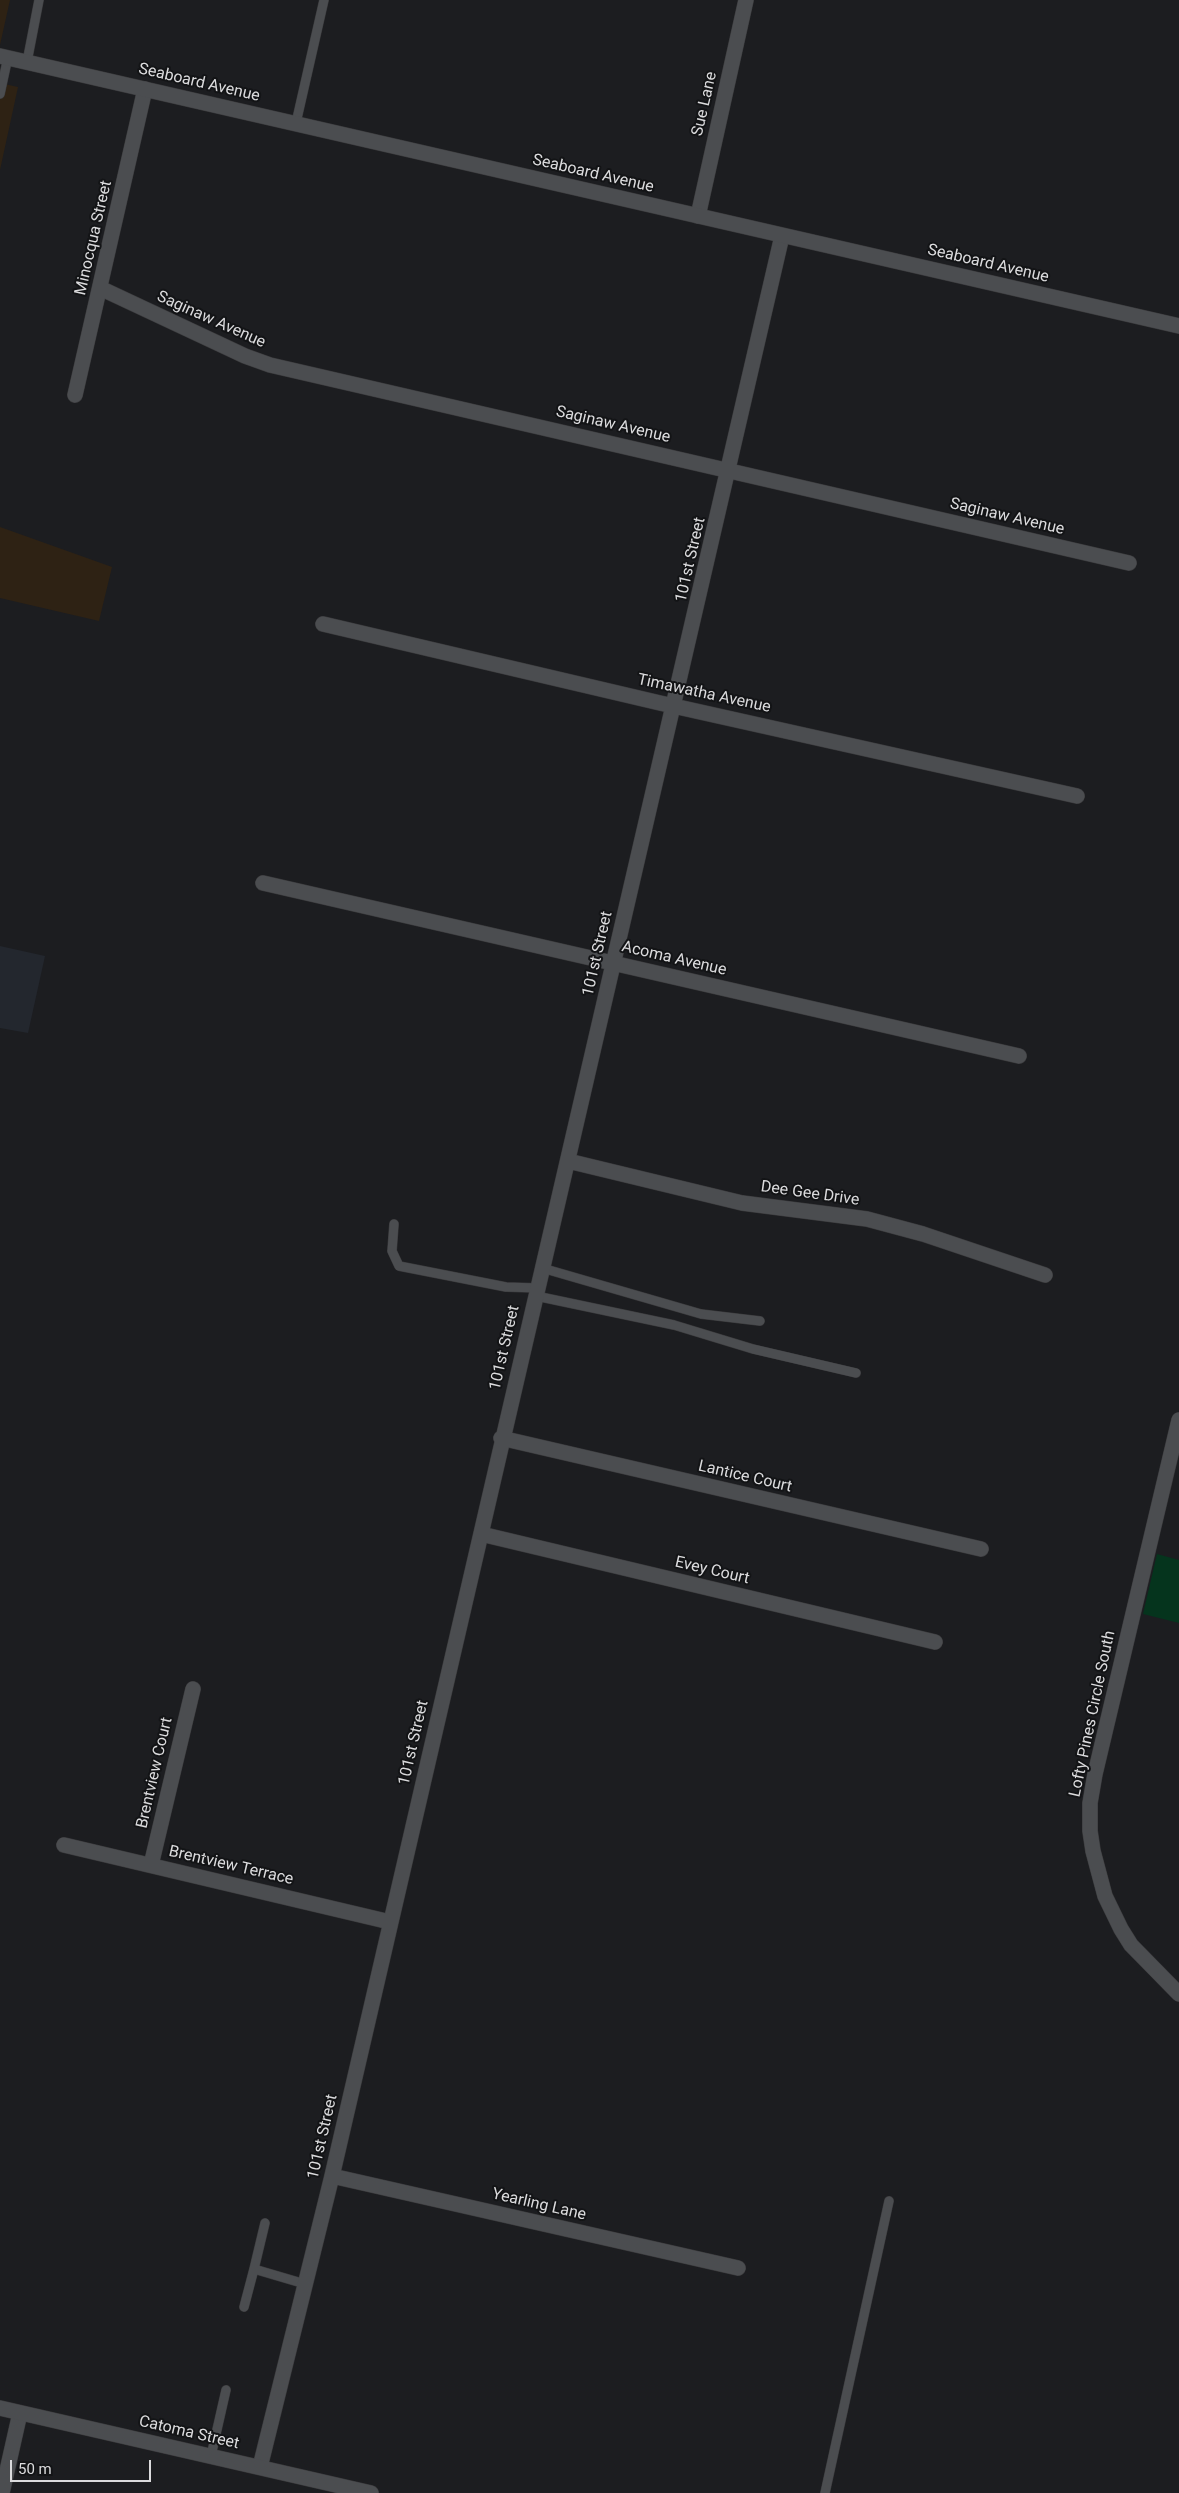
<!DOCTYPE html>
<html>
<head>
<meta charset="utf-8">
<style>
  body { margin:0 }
  #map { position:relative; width:1179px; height:2493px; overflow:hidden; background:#1c1d20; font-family:Roboto,sans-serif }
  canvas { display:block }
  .scale { position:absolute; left:10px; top:2460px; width:141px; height:22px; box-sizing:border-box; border:2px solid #dbdbdd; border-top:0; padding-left:6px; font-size:15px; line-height:18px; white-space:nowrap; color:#dbdbdd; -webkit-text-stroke:4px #131416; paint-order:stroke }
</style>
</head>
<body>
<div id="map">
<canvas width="1179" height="2493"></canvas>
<div class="scale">50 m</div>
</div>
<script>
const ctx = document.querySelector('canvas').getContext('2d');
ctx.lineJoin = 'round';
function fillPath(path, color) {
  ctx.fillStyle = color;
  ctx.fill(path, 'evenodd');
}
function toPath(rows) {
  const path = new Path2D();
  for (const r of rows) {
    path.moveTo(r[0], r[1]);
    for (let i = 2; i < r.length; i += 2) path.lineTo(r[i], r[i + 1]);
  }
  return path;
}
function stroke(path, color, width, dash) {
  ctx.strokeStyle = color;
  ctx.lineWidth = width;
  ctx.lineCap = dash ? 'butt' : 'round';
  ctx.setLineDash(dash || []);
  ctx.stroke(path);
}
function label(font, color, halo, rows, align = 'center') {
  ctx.font = font + ' Roboto,sans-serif';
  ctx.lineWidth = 4;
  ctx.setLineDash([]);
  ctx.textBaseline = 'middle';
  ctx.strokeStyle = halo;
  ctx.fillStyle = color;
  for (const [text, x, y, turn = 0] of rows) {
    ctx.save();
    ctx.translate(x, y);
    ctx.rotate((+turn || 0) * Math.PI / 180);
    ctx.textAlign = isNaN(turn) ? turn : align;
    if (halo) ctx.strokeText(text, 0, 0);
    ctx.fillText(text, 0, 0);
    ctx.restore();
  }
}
const commercial = toPath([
  [0,0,10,0,0,45],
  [0,83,18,87,0,170],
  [0,527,112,567,99,621,0,598]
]);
const built = toPath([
  [0,946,45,956,28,1033,0,1028]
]);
const green = toPath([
  [1157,1554,1179,1560,1179,1623,1143,1614]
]);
const lane = toPath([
  [27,62,39,0],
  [0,94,8,57],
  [296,123,324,0],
  [394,1224,392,1251,399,1266,506,1287,538,1288],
  [542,1268,701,1314,760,1321],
  [536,1296,674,1325,753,1349,856,1373],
  [254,2269,265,2223],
  [244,2307,254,2269,305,2284],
  [211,2456,226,2390],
  [825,2493,889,2201]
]);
const street = toPath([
  [698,216,746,0],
  [100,288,245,356,270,365,1129,563],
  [75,395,145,89],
  [323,624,660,703,1077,796],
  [263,883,1019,1056],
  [568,1161,742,1203,867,1219,923,1234,1045,1275],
  [1179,1420,1095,1774,1090,1803,1090,1831,1093,1851,1105,1896,1121,1929,1131,1945,1179,1994],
  [501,1438,981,1549],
  [481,1534,935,1642],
  [64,1845,390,1922],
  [151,1865,193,1689],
  [332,2176,738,2268],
  [260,2467,332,2176,782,236],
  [2,2493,20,2413]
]);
const secondary = toPath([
  [0,56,1179,326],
  [0,2408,371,2493]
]);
const streetNames = [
  ["Seaboard Avenue",199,83,13],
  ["Sue Lane",705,104,-77],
  ["Seaboard Avenue",593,174,13],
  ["Minocqua Street",94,238,-77],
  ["Seaboard Avenue",988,264,13],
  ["Saginaw Avenue",211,320,24],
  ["Saginaw Avenue",613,425,13],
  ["Saginaw Avenue",1007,517,13],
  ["101st Street",691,560,-77],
  ["Timawatha Avenue",704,694,12],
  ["101st Street",598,954,-77],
  ["Acoma Avenue",674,959,13],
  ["Dee Gee Drive",810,1194,8],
  ["101st Street",505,1348,-77],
  ["Lantice Court",745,1477,13],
  ["Evey Court",712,1571,13],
  ["Lofty Pines Circle South",1093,1714,-78],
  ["101st Street",414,1743,-77],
  ["Brentview Court",155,1773,-77],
  ["Brentview Terrace",231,1866,13],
  ["101st Street",323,2137,-77],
  ["Yearling Lane",539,2205,13],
  ["Catoma Street",189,2433,13]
];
fillPath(commercial, '#2e2214');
fillPath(built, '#23272e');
fillPath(green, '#05341d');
stroke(lane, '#3a3a3c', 10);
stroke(street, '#3a3a3c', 16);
stroke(secondary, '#3a3a3c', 16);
stroke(lane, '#4b4d50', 9);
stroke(street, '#4b4d50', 15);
stroke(secondary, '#4b4d50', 15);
label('16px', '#dbdbdd', '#131416', streetNames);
</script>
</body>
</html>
